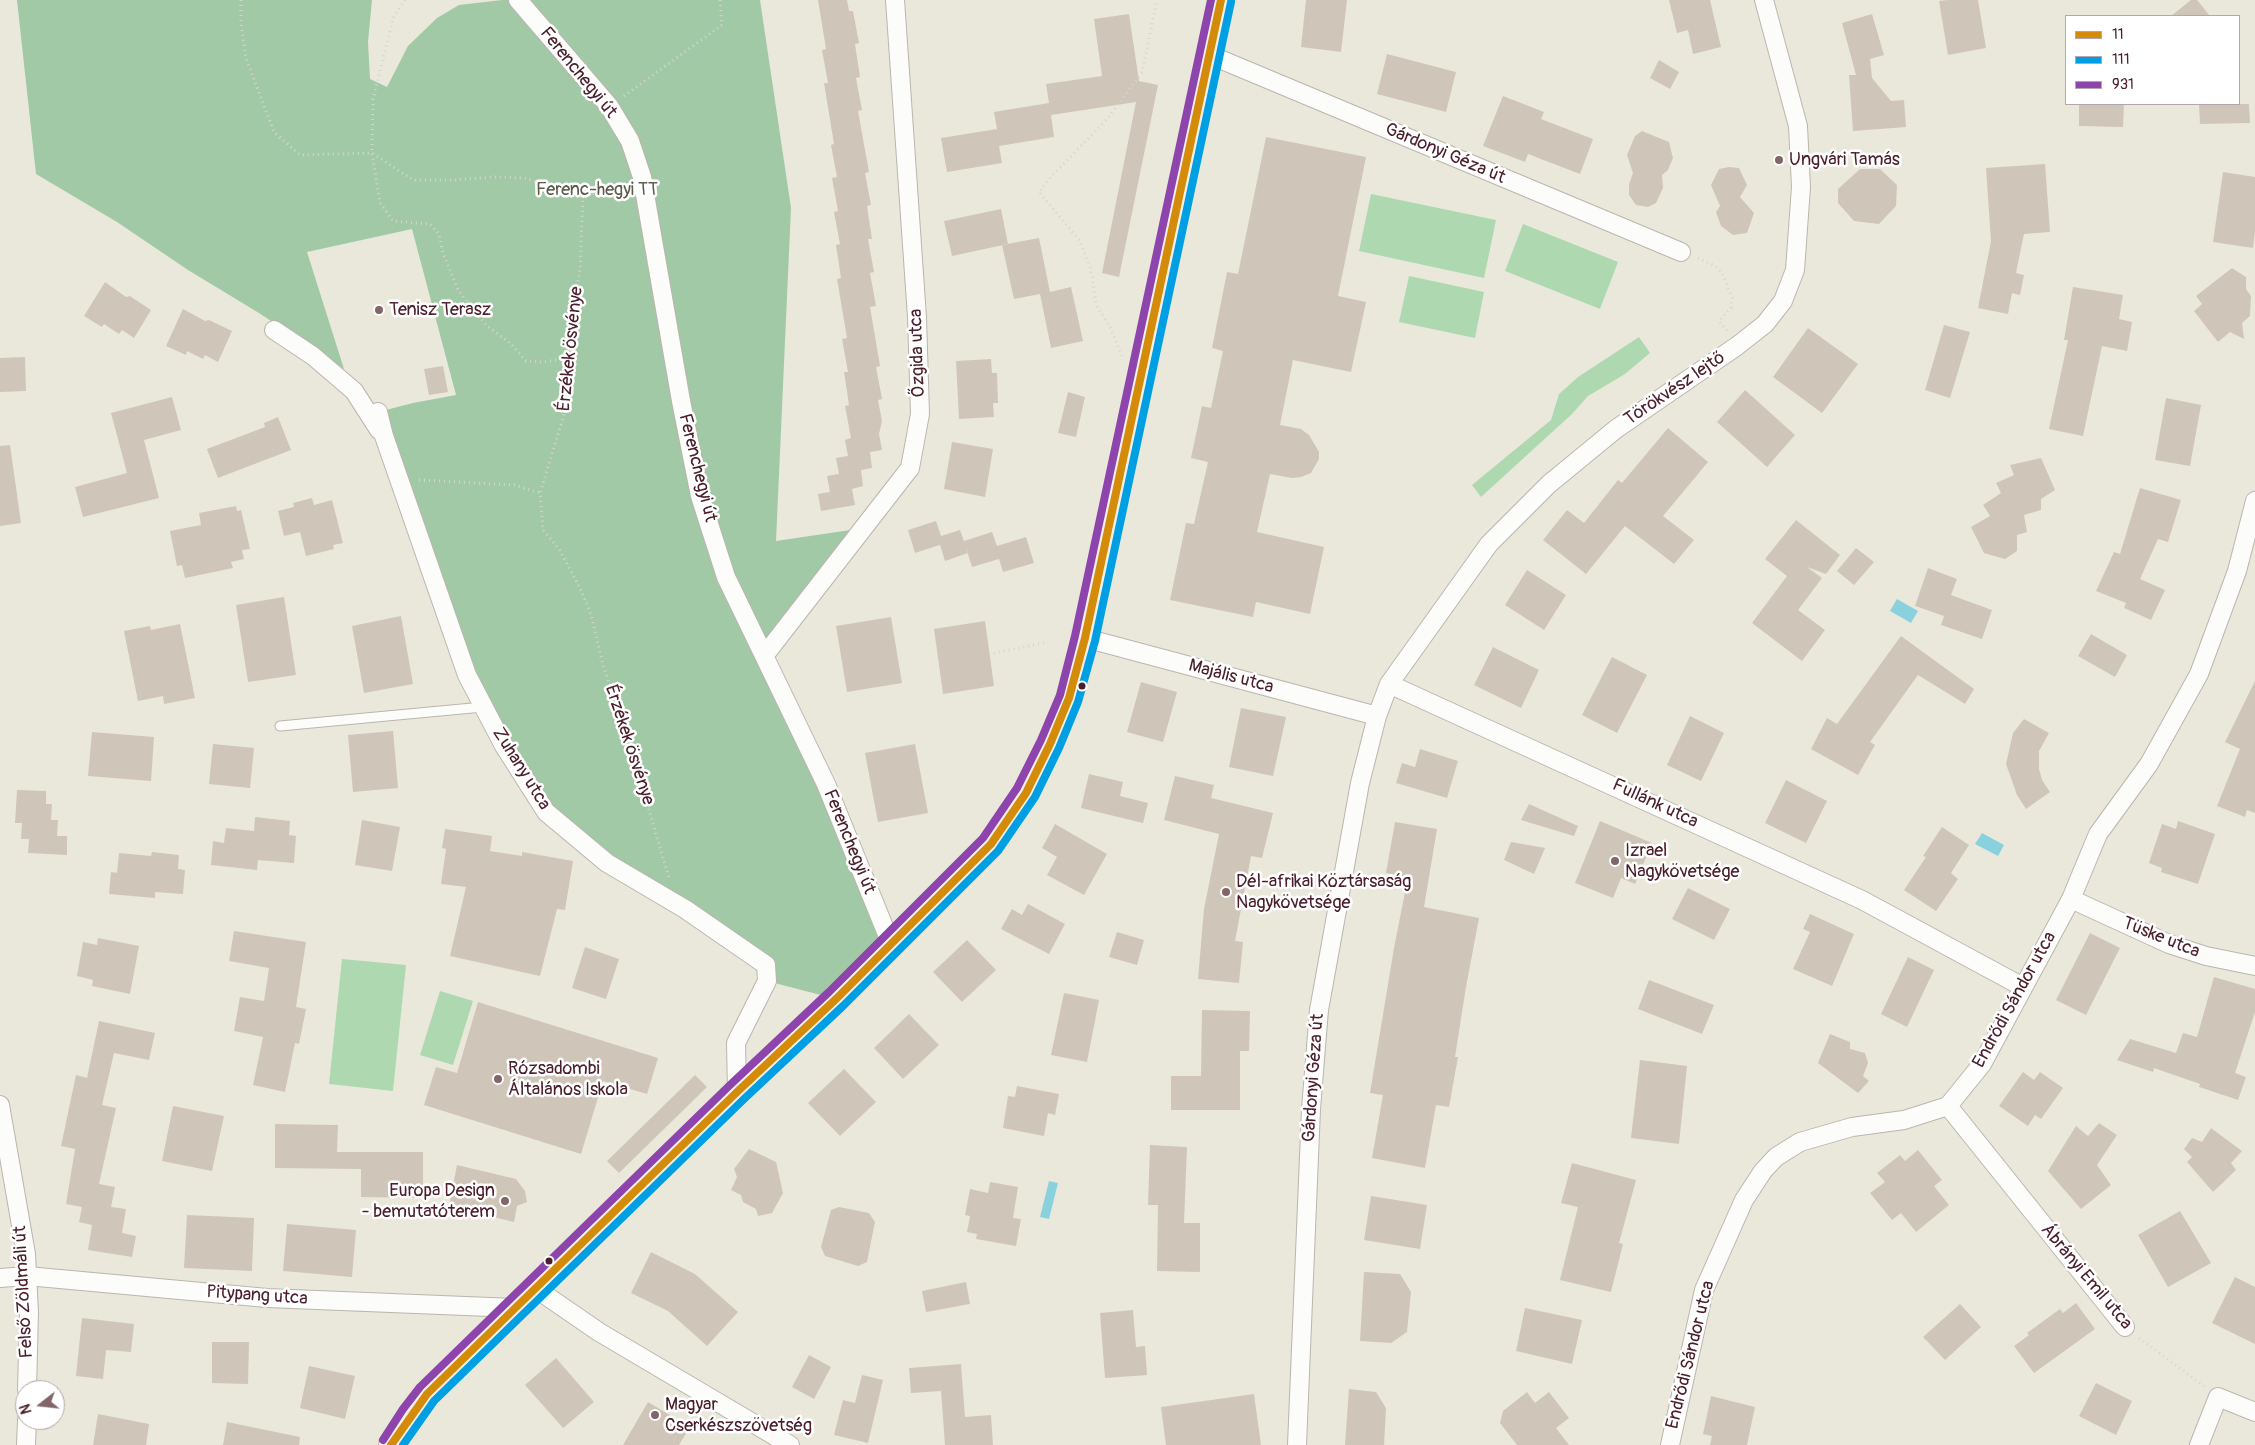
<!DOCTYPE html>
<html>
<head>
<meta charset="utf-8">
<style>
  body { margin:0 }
  #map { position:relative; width:2255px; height:1445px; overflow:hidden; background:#eae8db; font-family:Pangolin,sans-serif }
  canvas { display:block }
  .legend { position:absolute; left:2065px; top:15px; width:175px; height:90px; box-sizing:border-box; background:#fff; border:1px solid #b7a5aa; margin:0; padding:6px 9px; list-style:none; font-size:15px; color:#4a1f2b }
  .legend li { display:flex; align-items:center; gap:10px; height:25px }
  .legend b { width:25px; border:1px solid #b7a5aa }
  .north { position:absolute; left:15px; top:1380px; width:50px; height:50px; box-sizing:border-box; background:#fff; border:1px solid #b7a5aa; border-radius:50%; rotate:254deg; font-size:14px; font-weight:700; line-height:20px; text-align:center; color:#4a1f2b }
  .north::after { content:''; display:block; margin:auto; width:18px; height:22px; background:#826569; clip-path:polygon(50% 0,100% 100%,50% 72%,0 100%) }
</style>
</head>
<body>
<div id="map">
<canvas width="2255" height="1445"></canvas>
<ul class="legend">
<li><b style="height:6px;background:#d48b09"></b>11</li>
<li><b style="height:6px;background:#009ee3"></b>111</li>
<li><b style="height:6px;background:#8e44ad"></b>931</li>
</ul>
<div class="north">N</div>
</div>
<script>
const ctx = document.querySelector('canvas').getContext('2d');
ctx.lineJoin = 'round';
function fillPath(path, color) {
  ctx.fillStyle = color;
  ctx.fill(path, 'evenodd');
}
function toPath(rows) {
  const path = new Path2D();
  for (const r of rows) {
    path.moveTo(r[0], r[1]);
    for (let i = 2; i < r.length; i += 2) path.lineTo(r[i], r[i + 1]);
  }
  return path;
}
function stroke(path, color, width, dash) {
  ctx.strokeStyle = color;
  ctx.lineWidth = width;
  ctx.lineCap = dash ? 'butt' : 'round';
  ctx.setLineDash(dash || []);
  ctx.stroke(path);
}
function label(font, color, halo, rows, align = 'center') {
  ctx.font = font + ' Pangolin,sans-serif';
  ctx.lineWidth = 5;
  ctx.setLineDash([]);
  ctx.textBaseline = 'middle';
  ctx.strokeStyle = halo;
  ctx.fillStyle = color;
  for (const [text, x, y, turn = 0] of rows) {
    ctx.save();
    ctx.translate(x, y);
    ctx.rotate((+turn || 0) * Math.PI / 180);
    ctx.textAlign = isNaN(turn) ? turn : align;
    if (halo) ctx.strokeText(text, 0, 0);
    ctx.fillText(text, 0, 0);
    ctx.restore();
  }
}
const green = toPath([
  [1371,194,1496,220,1484,278,1359,251],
  [1523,224,1618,262,1600,309,1505,271],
  [1409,276,1484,292,1475,338,1399,322],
  [1639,337,1650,353,1625,374,1588,396,1572,414,1481,497,1472,485,1551,420,1559,394,1578,377],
  [342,959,406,965,393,1091,329,1084],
  [440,991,473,1001,453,1065,420,1055]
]);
const forest = toPath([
  [17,0,372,0,368,42,370,79,387,87,408,46,437,18,459,5,502,0,760,0,791,208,776,541,864,528,765,656,891,944,836,999,767,981,765,965,546,812,467,675,378,412,413,403,456,395,412,229,307,252,344,369,259,313,188,270,117,222,36,174]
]);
const water = toPath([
  [1897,599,1918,611,1911,623,1890,611],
  [1982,833,2004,845,1998,856,1975,844],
  [1049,1181,1058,1183,1049,1219,1040,1217]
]);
const building = toPath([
  [818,0,847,0,849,11,853,11,859,43,855,44,860,77,856,78,862,110,858,111,869,172,865,173,871,205,867,206,872,239,868,239,874,272,870,273,876,306,870,307,880,366,876,367,882,399,878,400,882,421,879,434,882,450,870,452,872,468,861,470,863,486,852,489,855,505,821,511,818,494,830,492,827,476,839,474,836,458,848,456,845,440,851,438,845,406,849,405,844,372,848,372,842,339,847,338,837,279,841,278,836,245,840,244,834,212,838,211,832,178,837,177,831,145,834,144,824,83,828,83,822,50,826,49],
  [1306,0,1347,0,1341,52,1301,47],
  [1669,0,1710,0,1721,47,1693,54,1688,30,1677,33],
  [1948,0,1978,0,1986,48,1948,55,1939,1],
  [2191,0,2197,0,2210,16,2171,16],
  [1129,14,1139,81,1158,85,1119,277,1102,273,1136,102,1051,115,1054,137,999,146,1002,163,947,172,941,138,997,129,994,112,1049,103,1046,84,1102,76,1094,19],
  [1872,14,1884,55,1870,59,1872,78,1891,101,1904,100,1906,127,1853,131,1849,75,1856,75,1842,23],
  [1387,54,1456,72,1446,112,1377,94],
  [1659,60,1679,72,1670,89,1650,78],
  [1503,96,1544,112,1541,119,1593,139,1580,174,1528,154,1525,162,1483,146],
  [2079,104,2124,104,2123,127,2079,126],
  [2199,104,2249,104,2250,123,2200,124],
  [1642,131,1669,142,1673,158,1668,170,1662,175,1663,188,1656,203,1648,207,1636,205,1629,195,1629,184,1633,173,1627,155,1635,136],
  [1266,137,1366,157,1338,296,1366,302,1351,372,1293,360,1280,425,1301,429,1309,435,1319,452,1319,459,1311,473,1301,477,1292,478,1270,474,1257,532,1324,547,1310,614,1256,602,1253,617,1170,600,1186,523,1194,524,1208,462,1191,458,1202,406,1211,408,1223,351,1212,348,1227,272,1238,274],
  [2045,164,2050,232,2024,234,2016,273,2024,275,2020,295,2012,293,2008,314,1978,308,1991,241,1986,168],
  [1729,167,1739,168,1747,185,1740,197,1754,213,1747,233,1733,235,1721,226,1716,212,1720,206,1711,185,1719,169],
  [1860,169,1880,169,1897,185,1896,206,1879,224,1854,221,1838,203,1838,189],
  [2223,172,2255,177,2255,232,2253,248,2213,242],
  [1001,209,1008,244,952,256,944,221],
  [1039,238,1050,292,1071,287,1083,341,1051,348,1040,294,1014,299,1002,245],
  [2232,268,2246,277,2246,289,2251,296,2250,316,2242,323,2244,339,2230,332,2218,342,2194,311,2202,304,2196,296],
  [105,282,126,297,130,296,151,310,134,338,122,330,119,334,104,324,102,327,84,316],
  [2073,287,2123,295,2119,319,2132,322,2127,351,2102,346,2083,436,2049,429,2068,340,2064,340],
  [183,309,205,321,209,320,232,331,218,362,205,355,203,359,187,351,186,355,166,346],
  [1944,325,1970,332,1950,398,1925,390],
  [1808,328,1858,364,1822,413,1773,377],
  [25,357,26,391,0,392,0,358],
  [991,359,992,373,997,373,998,403,993,403,994,417,959,419,956,361],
  [443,366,448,392,429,395,424,369],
  [1745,390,1795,435,1767,467,1717,422],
  [1068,392,1085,397,1076,437,1058,433],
  [172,397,181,430,144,440,159,498,83,517,75,487,127,473,111,413],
  [2166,398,2201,405,2190,466,2155,460],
  [278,417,291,450,218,478,207,449,265,427,264,423],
  [1668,428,1708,462,1663,516,1694,540,1674,564,1625,526,1586,574,1543,540,1567,510,1584,523,1618,480,1622,483],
  [952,442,993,449,985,497,944,489],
  [10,445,21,523,0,526,0,446],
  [2041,458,2055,490,2041,499,2041,510,2024,515,2027,532,2017,535,2017,551,2005,559,1984,553,1971,527,1990,516,1983,505,2001,493,1996,483,2014,475,2010,465],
  [2140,488,2181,500,2168,542,2158,539,2140,579,2165,590,2151,620,2124,608,2126,603,2096,591,2114,552,2120,554],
  [312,498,314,505,332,500,343,543,333,545,334,549,306,556,300,532,284,536,278,511,294,507,293,503],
  [236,506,237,511,241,510,250,549,242,550,244,559,231,562,233,568,185,578,182,565,177,566,170,531,201,525,199,513],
  [1796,520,1840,555,1826,574,1807,567,1822,578,1798,610,1825,630,1802,661,1752,623,1787,576,1765,559],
  [936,521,941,536,960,530,968,553,945,561,940,545,915,553,908,530],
  [992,532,997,546,1026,537,1034,563,1003,572,999,559,972,567,964,541],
  [1856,548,1874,562,1854,585,1837,571],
  [1928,568,1957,579,1951,595,1992,610,1982,639,1941,625,1944,616,1915,606],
  [1527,570,1566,595,1544,630,1505,605],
  [284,597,296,675,248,682,236,605],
  [401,616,413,684,364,693,352,626],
  [891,617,902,683,847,692,836,626],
  [985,621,994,686,943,694,934,629],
  [180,624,195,698,164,704,163,696,138,701,124,631,150,626,151,630],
  [2091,634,2127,655,2115,677,2078,656],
  [1901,636,1974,689,1965,704,1918,675,1870,742,1875,745,1858,775,1811,749,1827,718,1837,724],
  [1493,647,1539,670,1521,708,1474,685],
  [1612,657,1647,675,1617,733,1582,715],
  [2255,681,2255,813,2247,810,2245,817,2217,806,2240,749,2225,742],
  [1141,682,1177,692,1163,742,1127,732],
  [1241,708,1286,717,1273,776,1229,767],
  [1690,716,1724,733,1701,781,1667,765],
  [2024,719,2049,733,2039,751,2039,769,2042,780,2050,792,2026,809,2017,795,2006,764,2013,733],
  [393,731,398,788,353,792,348,735],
  [92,732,154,737,151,781,88,776],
  [213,744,254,748,250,788,209,784],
  [915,744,928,813,878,822,865,753],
  [1420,749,1458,761,1447,798,1396,783,1402,763,1415,767],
  [1089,774,1123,782,1120,796,1148,803,1143,823,1081,808],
  [1175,776,1214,785,1211,798,1273,813,1262,858,1251,856,1235,941,1243,942,1239,983,1198,979,1204,909,1219,834,1164,820],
  [1786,780,1827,801,1806,843,1765,823],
  [17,790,46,791,46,804,52,804,51,820,58,820,57,836,67,836,67,855,28,853,29,839,21,839,22,823,15,823],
  [1529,804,1578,826,1574,836,1521,820],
  [255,817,290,821,289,835,296,836,294,863,258,860,257,870,211,865,213,841,224,843,226,828,254,831],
  [362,820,400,827,392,871,355,865],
  [1600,821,1652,843,1635,884,1621,878,1613,898,1575,883],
  [2178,821,2215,834,2198,884,2161,872,2162,868,2149,863,2162,824,2176,829],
  [1395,822,1437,829,1424,907,1479,918,1466,987,1455,1057,1458,1057,1449,1107,1436,1105,1425,1168,1372,1158,1383,1095,1370,1093,1394,948,1408,877,1386,873],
  [1055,824,1107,854,1084,895,1047,875,1057,857,1042,848],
  [1942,827,1969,845,1951,873,1958,879,1936,911,1904,890,1926,857,1923,856],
  [445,829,492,836,490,851,522,856,522,852,573,861,565,910,557,909,540,976,450,956,466,887,441,884,446,849,442,848],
  [1511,842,1545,848,1534,874,1504,860],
  [152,852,179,855,178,869,185,870,183,894,155,892,155,898,109,894,111,872,117,873,119,853,151,856],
  [1688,888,1730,909,1714,940,1672,919],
  [1028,904,1065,924,1049,954,1001,929,1012,909,1022,915],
  [1810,914,1854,934,1832,986,1793,969,1810,932,1803,929],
  [234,931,306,942,296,1007,306,1009,299,1044,295,1043,285,1092,253,1085,263,1037,234,1031,240,997,264,1001,269,968,229,961],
  [1117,932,1144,940,1137,965,1109,957],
  [2090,933,2120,948,2086,1015,2056,1000],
  [98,938,139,946,130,994,92,986,93,980,77,976,83,942,97,945],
  [967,940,996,970,962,1002,933,972],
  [585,947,619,959,606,999,572,988],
  [1908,957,1934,970,1907,1027,1881,1014],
  [2214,977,2255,989,2255,1012,2235,1073,2246,1077,2238,1100,2199,1087,2200,1084,2154,1068,2153,1072,2117,1060,2130,1039,2176,1053,2183,1033,2197,1037],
  [1649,980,1714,1005,1702,1034,1638,1009],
  [1064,993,1099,1000,1087,1062,1051,1055],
  [478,1002,658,1058,647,1094,603,1081,581,1154,424,1105,436,1067,457,1073],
  [1202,1010,1250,1011,1249,1051,1240,1051,1240,1110,1171,1110,1171,1076,1201,1076],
  [909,1014,939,1045,903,1079,874,1048],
  [99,1021,155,1033,149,1060,114,1053,102,1105,116,1108,99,1184,115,1187,111,1207,126,1209,122,1233,136,1236,132,1257,88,1250,92,1225,79,1222,82,1207,66,1204,75,1149,61,1146,76,1075,87,1078],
  [1830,1034,1850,1042,1850,1049,1865,1053,1868,1063,1863,1076,1869,1081,1858,1093,1818,1063],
  [1640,1060,1687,1066,1679,1144,1631,1138],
  [844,1069,876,1102,840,1136,808,1103],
  [2023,1072,2034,1080,2040,1072,2063,1088,2041,1119,2035,1115,2028,1126,1999,1106],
  [695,1075,707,1087,619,1173,607,1161],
  [1017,1086,1059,1094,1055,1115,1048,1113,1044,1136,1003,1128,1008,1096,1015,1097],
  [173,1106,224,1116,212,1171,162,1161],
  [2099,1123,2117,1135,2097,1165,2111,1185,2081,1209,2048,1171,2076,1126,2088,1136],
  [275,1124,338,1125,337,1152,423,1152,423,1198,361,1197,361,1169,275,1168],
  [2211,1128,2242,1151,2231,1163,2236,1170,2213,1192,2187,1162,2192,1157,2184,1149,2192,1138,2202,1142],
  [1150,1145,1187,1147,1184,1223,1200,1223,1200,1272,1157,1271,1158,1205,1148,1205],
  [749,1149,776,1162,783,1193,772,1213,758,1216,756,1209,743,1202,741,1195,731,1190,737,1177,734,1169],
  [1918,1150,1942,1180,1934,1186,1949,1205,1916,1232,1901,1213,1892,1220,1870,1193,1885,1182,1877,1173,1900,1155,1905,1161],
  [1572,1163,1636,1180,1619,1243,1623,1244,1611,1292,1560,1280,1578,1207,1561,1203],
  [457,1165,516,1179,525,1191,527,1202,517,1206,514,1222,449,1206],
  [990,1182,1018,1187,1013,1218,1021,1219,1016,1246,976,1239,977,1234,967,1232,970,1216,965,1215,970,1189,988,1193],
  [1371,1196,1427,1205,1420,1249,1364,1240],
  [839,1207,869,1213,875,1222,867,1262,858,1266,825,1256,821,1247,831,1210],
  [2180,1211,2211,1263,2168,1287,2138,1235],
  [187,1215,254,1218,252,1271,184,1268],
  [287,1224,356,1230,352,1277,283,1271],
  [651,1252,695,1274,738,1312,707,1346,668,1311,631,1293],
  [1364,1272,1400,1274,1411,1292,1407,1332,1391,1343,1360,1341],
  [2235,1277,2255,1287,2255,1344,2212,1323],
  [966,1282,970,1304,926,1312,922,1291],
  [2076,1303,2095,1329,2034,1373,2014,1346,2029,1335,2027,1333,2060,1309,2063,1313],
  [1960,1304,1981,1327,1945,1360,1923,1337],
  [1525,1308,1582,1320,1572,1364,1516,1351],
  [1133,1310,1136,1347,1145,1346,1147,1375,1105,1378,1100,1313],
  [82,1318,134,1324,131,1352,106,1350,103,1379,76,1376],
  [212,1342,249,1342,248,1384,212,1383],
  [809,1355,831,1367,814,1399,792,1387],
  [556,1358,594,1402,563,1428,525,1385],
  [961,1364,965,1417,991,1415,993,1445,945,1445,941,1391,911,1393,909,1368],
  [309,1366,355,1376,345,1419,300,1408],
  [862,1375,883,1380,868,1443,834,1435,843,1400,855,1403],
  [2096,1383,2132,1401,2116,1435,2079,1416],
  [1349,1389,1376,1392,1386,1408,1384,1445,1345,1445],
  [1527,1392,1535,1403,1549,1392,1569,1418,1556,1428,1569,1445,1517,1445,1500,1423,1503,1411],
  [1254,1394,1261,1445,1166,1445,1161,1407],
  [1711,1396,1755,1407,1747,1445,1710,1445,1712,1436,1703,1434],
  [648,1402,690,1427,679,1445,623,1445],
  [98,1414,149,1424,146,1445,93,1445],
  [227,1422,300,1437,299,1445,223,1445]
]);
const path = toPath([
  [241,0,241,24,246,58,274,132,300,155,372,153,380,203,393,221,430,224,439,234,443,253,458,290,487,326,511,344,526,361,544,362,572,357],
  [405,0,394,16,373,99,372,153,413,180,453,180,495,177,524,178,583,197,580,269,572,320,572,357,566,408,540,493,543,530,559,549,579,586,591,614,603,665,625,728,669,878],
  [624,96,722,25,720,0],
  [583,197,625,182],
  [1698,258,1717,267,1723,275,1728,287,1732,298,1731,308,1719,321,1727,331],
  [1122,356,1110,327,1096,305,1091,270,1080,241,1039,192,1051,177,1108,118,1142,72,1157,0],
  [419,480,514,485,540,493],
  [989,654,1044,643],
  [2139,1338,2205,1387]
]);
const lane = toPath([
  [280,726,483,707]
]);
const street = toPath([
  [518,0,609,106,630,141,642,177,681,401,700,496,726,577,826,784,891,944],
  [1210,55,1681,252],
  [274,330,313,356,354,391,379,430],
  [378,412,384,436,467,675,504,746,546,812,607,863,685,909,766,965,767,981,736,1043,737,1092],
  [1085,638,1377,716],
  [764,656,910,468,920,414,917,317,895,0],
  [1389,684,1862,900,2023,987],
  [2071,899,2169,944,2206,956,2255,966],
  [0,1105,26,1254,29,1312,27,1390],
  [1948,1106,2125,1327],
  [0,1278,27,1276,267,1298,515,1308],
  [535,1288,599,1332,790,1445],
  [26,1445,27,1420],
  [1297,1445,1311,1109,1319,1010,1360,783,1377,716,1389,684,1489,544,1549,484,1616,429,1737,346,1765,324,1783,301,1795,270,1801,187,1798,126,1764,0],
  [1670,1445,1704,1290,1744,1200,1763,1171,1776,1157,1800,1142,1852,1127,1904,1120,1948,1106,1982,1064,2071,899,2098,834,2149,764,2199,674,2237,571,2255,501],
  [2199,1445,2218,1397,2255,1412]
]);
const secondary = toPath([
  [391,1445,411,1414,427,1394,737,1092,836,999,991,844,1026,793,1050,744,1069,698,1085,638,1221,0]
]);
const bus1 = toPath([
  [391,1445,427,1394,737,1092,836,999,991,844,1026,793,1050,744,1069,698,1085,638,1221,0]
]);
const bus2 = toPath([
  [403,1445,434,1401,744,1099,843,1006,998,851,1035,797,1059,748,1078,702,1095,641,1231,2]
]);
const bus3 = toPath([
  [383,1440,403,1409,420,1387,730,1085,829,992,983,838,1017,788,1041,740,1060,695,1075,636,1211,0]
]);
const markers = [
  [1779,160,5,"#826569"],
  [379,310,5,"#826569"],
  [1082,686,4.5,"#4a1f2b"],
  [1615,861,5,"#826569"],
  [1226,892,5,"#826569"],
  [498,1079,5,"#826569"],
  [505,1201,5,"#826569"],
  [549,1261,4.5,"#4a1f2b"],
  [655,1415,5,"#826569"]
];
const streetNames = [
  ["Ferenchegyi út",578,73,51],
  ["Gárdonyi Géza út",1445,154,23],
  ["Érzékek ösvénye",571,349,-84],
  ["Őzgida utca",918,353,-92],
  ["Törökvész lejtő",1675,389,-34],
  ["Ferenchegyi út",697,468,76],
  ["Majális utca",1231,677,15],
  ["Érzékek ösvénye",629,745,72],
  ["Zuhany utca",521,769,58],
  ["Fullánk utca",1655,804,25],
  ["Ferenchegyi út",849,842,68],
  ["Tüske utca",2161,938,22],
  ["Endrődi Sándor utca",2015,1000,-61],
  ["Gárdonyi Géza út",1314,1078,-86],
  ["Ábrányi Emil utca",2086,1277,50],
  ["Felső Zöldmáli út",24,1292,-93],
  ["Pitypang utca",257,1296,4],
  ["Endrődi Sándor utca",1691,1355,-76]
];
const poiNames = [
  ["Ungvári Tamás",1789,160],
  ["Tenisz Terasz",389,310],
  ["Izrael",1625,851],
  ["Nagykövetsége",1625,872],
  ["Dél-afrikai Köztársaság",1236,882],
  ["Nagykövetsége",1236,903],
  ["Rózsadombi",508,1069],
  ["Általános Iskola",508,1090],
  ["Europa Design",495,1191,"right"],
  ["- bemutatóterem",495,1212,"right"],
  ["Magyar",665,1405],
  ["Cserkészszövetség",665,1426]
];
const parkNames = [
  ["Ferenc-hegyi TT",597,190]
];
fillPath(green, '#aed9b0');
fillPath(forest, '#a1c9a5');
fillPath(water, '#8ad1de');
fillPath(building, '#cfc6b9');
stroke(lane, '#bbb5ae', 11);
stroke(street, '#bbb5ae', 20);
stroke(secondary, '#bbb5ae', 26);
stroke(path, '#d7d4d2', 3, [1, 4]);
stroke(lane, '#fcfcfa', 9);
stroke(street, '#fcfcfa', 18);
stroke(secondary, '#f4f1eb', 24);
stroke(bus1, '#d48b09', 8);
stroke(bus2, '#009ee3', 8);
stroke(bus3, '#8e44ad', 8);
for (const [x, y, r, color] of markers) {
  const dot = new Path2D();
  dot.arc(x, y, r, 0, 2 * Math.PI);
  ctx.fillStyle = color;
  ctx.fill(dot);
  stroke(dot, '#fff', 2);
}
label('18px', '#4a1f2b', '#fff', streetNames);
label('18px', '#4a1f2b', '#fff', poiNames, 'left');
label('18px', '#5c5c4d', '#fff', parkNames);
</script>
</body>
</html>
